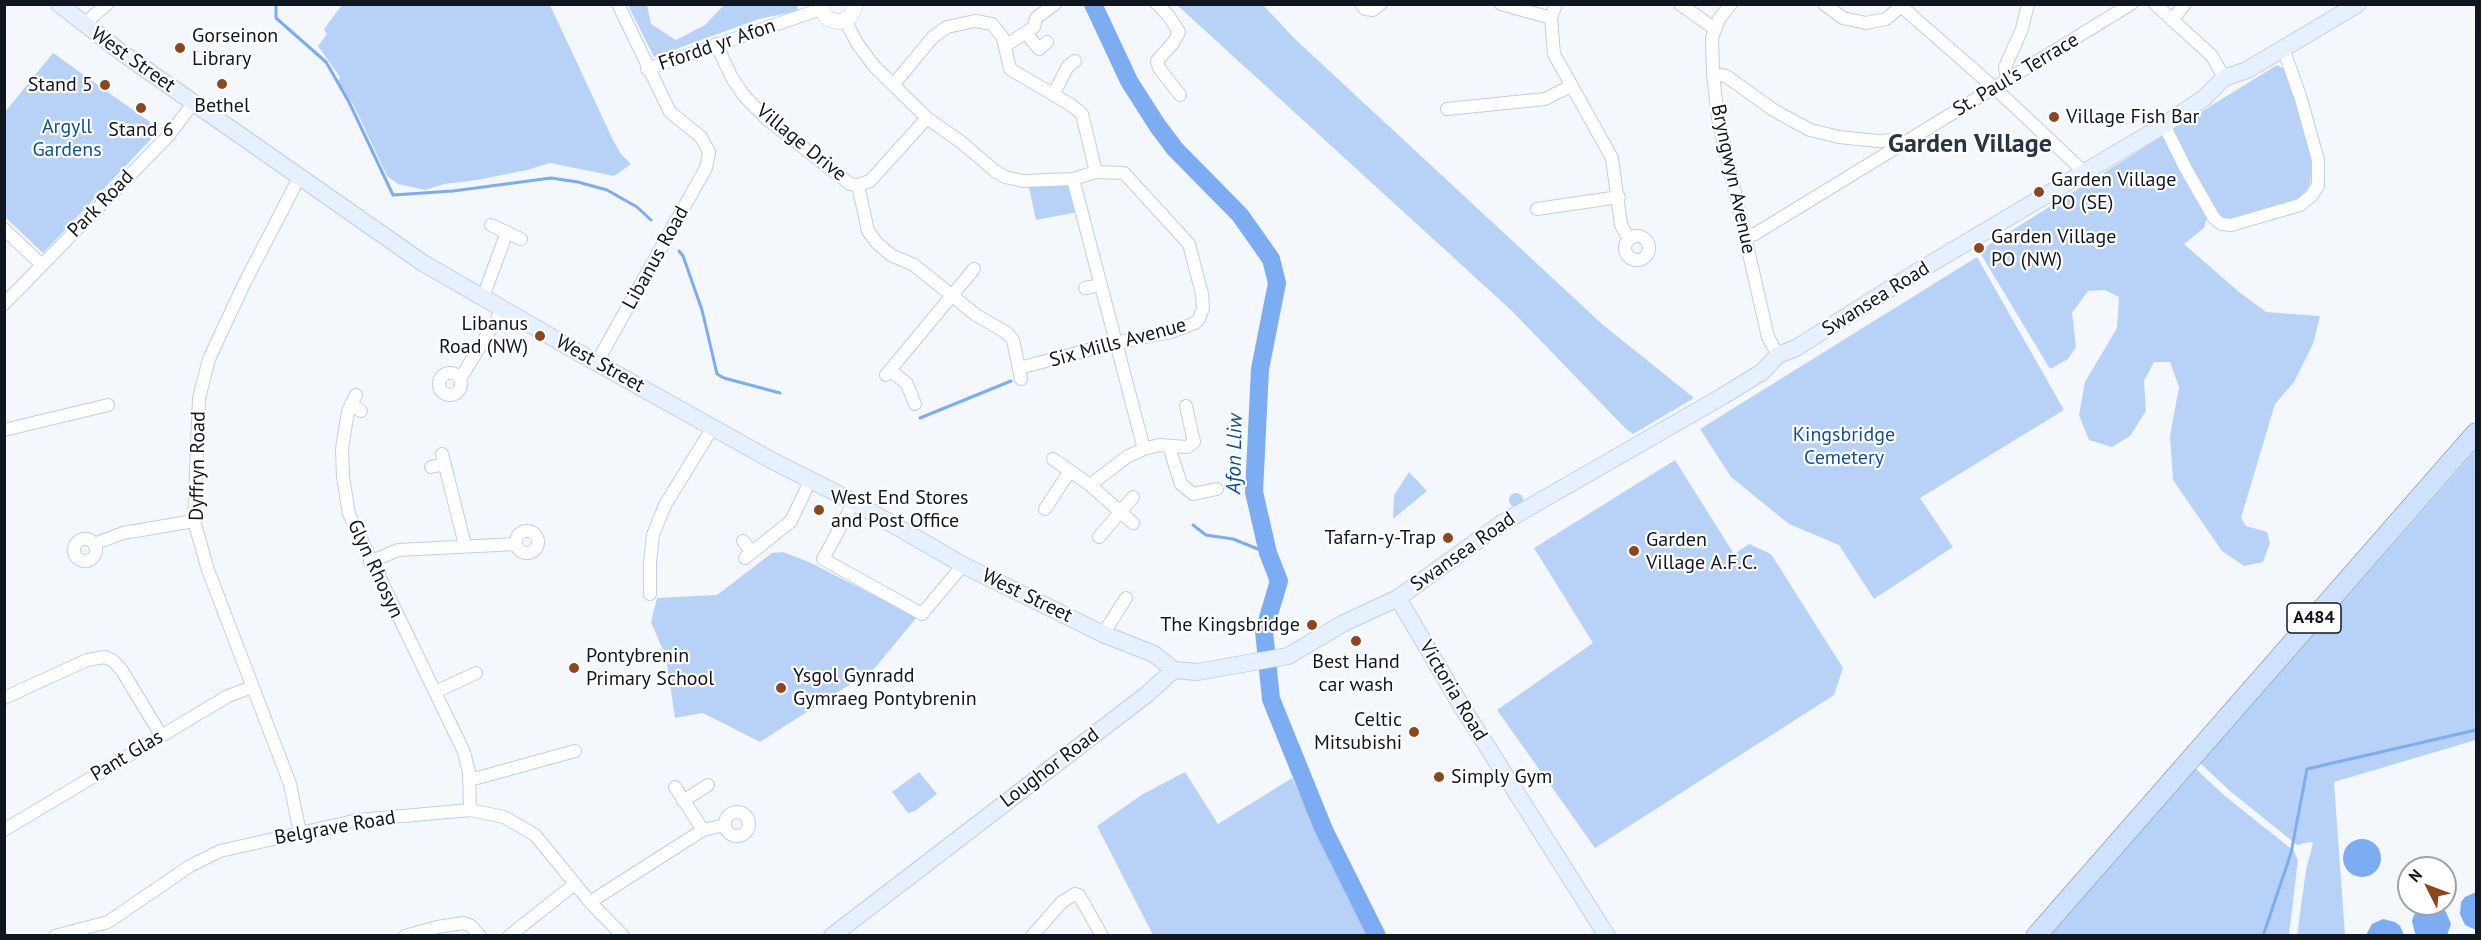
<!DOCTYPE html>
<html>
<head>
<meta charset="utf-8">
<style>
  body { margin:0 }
  #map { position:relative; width:2481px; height:940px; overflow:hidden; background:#f4f8fd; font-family:"PT Sans",sans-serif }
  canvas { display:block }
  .frame { position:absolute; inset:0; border:6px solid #10161f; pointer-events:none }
  .north { position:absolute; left:2397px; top:856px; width:60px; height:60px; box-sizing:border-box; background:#fff; border:2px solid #9fa2a5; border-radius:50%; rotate:312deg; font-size:16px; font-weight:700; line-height:24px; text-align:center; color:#10161f }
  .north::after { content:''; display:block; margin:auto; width:21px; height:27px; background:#8d4720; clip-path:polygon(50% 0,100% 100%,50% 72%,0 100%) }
</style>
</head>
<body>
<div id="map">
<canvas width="2481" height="940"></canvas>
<div class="frame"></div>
<div class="north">N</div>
</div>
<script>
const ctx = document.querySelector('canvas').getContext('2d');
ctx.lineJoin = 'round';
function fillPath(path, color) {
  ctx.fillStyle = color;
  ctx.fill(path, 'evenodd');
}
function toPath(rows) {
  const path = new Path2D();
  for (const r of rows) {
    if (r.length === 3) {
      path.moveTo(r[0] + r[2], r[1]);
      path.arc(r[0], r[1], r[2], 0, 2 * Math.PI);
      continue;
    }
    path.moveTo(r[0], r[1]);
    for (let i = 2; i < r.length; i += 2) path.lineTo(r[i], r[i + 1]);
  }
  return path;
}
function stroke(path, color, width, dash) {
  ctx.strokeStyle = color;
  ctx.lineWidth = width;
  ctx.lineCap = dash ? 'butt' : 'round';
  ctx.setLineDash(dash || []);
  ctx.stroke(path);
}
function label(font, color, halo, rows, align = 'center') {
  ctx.font = font + ' "PT Sans",sans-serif';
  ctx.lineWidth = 4.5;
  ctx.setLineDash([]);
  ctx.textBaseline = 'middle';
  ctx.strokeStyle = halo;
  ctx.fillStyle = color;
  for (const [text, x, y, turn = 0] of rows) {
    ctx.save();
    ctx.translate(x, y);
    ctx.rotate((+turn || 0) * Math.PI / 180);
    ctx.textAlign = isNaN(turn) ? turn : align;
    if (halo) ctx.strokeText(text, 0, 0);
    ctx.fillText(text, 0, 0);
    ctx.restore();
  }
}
const green = toPath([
  [342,5,550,5,613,140,621,154,631,164,614,176,550,163,527,170,477,180,444,184,425,190,398,184,387,176,354,106,338,81,340,77,318,46,327,34,324,29],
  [628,5,647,5,651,24,676,40,705,25,724,5,797,5,798,11,759,19,654,57],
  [1177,5,1263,5,1296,40,1602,324,1694,398,1633,434,1625,428,1512,311],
  [53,53,150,122,152,138,43,253,5,217,5,112],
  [2277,65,2287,71,2313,158,2310,185,2303,195,2294,201,2232,218,2223,219,2216,216,2170,131],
  [2164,135,2207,218,2204,228,2184,244,2239,292,2266,312,2320,316,2313,344,2294,382,2275,404,2241,518,2246,526,2267,532,2270,543,2263,562,2244,566,2222,551,2173,480,2170,436,2179,387,2170,362,2154,362,2144,381,2146,411,2130,436,2112,447,2089,440,2079,415,2085,382,2117,328,2119,297,2105,290,2088,291,2072,313,2076,347,2068,359,2050,369,1979,251],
  [1071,182,1078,212,1036,220,1028,183],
  [1977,257,2064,410,1920,498,1953,547,1874,599,1839,545,1789,524,1731,477,1700,429],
  [2476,450,2476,740,2334,782,2345,935,2297,935,2306,870,2313,843,2310,842,2297,845,2230,791,2200,763],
  [1675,460,1734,554,1749,544,1771,554,1843,668,1834,695,1595,848,1497,710,1593,643,1534,548],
  [1409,472,1427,491,1393,519,1394,495],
  [1516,500,7],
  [783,552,809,562,917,617,874,669,760,742,703,713,675,718,666,657,651,622,657,598,717,595,772,553],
  [2195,768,2225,796,2294,851,2298,860,2289,935,2047,936],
  [919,772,937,794,915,811,908,813,892,792],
  [1185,772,1218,824,1292,778,1368,935,1153,935,1097,826,1143,794]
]);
const water = toPath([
  [2362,858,19],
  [2476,892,2476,930,2465,925,2460,914,2461,902,2465,897],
  [2429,905,2442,908,2446,912,2451,924,2447,935,2416,935,2415,933,2412,921,2414,915,2423,907],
  [2383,919,2395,922,2400,926,2404,935,2366,935,2372,924]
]);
const stream = toPath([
  [276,4,276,18,326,62,349,102,393,195,453,191,551,178,578,182,607,190,637,207,651,220],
  [679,251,683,256,702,310,717,374,724,378,780,393],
  [920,418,1011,381],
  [1193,525,1206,535,1233,539,1268,553],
  [2263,936,2291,853,2307,769,2476,730]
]);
const river = toPath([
  [1093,4,1129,81,1157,125,1175,149,1240,215,1271,259,1277,283,1260,369,1254,492,1268,553,1279,581,1264,631,1271,699,1324,830,1377,936]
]);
const minor = toPath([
  [1157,4,1168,15,1179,32,1173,43,1157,61,1159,68,1180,95],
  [1361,4,1365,9,1373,10,1381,4],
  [1501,4,1551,18],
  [1556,4,1551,18,1554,54,1612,158,1621,225,1629,239],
  [1680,4,1715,29],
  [1731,4,1719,19,1712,38,1713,74,1718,118,1768,337,1778,355],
  [1824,4,1843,18,1866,23,1886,19,1904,4],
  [2155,4,2212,56,2224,78],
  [1902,7,1998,91,2084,172],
  [845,20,857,43,874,66,927,118,961,142,995,171,1005,177,1023,181,1073,179,1096,172,1124,173,1189,244,1202,294,1203,308,1199,319,1195,323,1171,332,1115,343,1019,368],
  [2172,20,2185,4],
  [83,25,107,4],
  [1026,33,1039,49,1047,42],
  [716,44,732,78,745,97,768,120,850,184,858,185,870,181,927,118],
  [1005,46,1034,27,1036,18,1055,4],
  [647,69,821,9],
  [1713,74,1726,76,1775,111,1810,130,1839,137,1878,141,1897,140,1903,144],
  [2007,79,2005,67,2022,29,2028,4],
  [894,84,933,37,947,27,975,21,992,24,1003,38,1010,69,1071,105,1082,114,1096,172],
  [1053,95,1068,66,1075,61],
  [1447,109,1545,99,1571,86],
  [2164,125,2186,169,2214,218,2221,224,2231,225,2300,205,2311,196,2318,186,2318,160,2301,99,2283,48],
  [300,176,244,284,209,359,199,398,194,521,208,570,290,784,300,833],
  [1073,179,1144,449],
  [858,185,868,231,877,243,891,255,914,265,976,315,1007,333,1013,340,1021,379],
  [1537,209,1619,197],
  [491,225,521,239],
  [4,229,42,265],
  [1637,248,12],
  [1745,236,1755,234,2131,4],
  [1085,288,1101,285],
  [483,297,507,232],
  [4,304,169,135,194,102],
  [597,362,706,168,709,152,701,137,670,112,618,4],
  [890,370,907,384,915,404],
  [450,384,11],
  [886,375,974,269],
  [460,379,503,309],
  [356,395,348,411,342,449,343,477,349,514,464,752,469,772,470,810],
  [351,404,361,411],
  [4,430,108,405],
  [1169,447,1181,484,1193,494,1217,489],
  [442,454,465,545],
  [1053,459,1090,485,1128,456,1144,449,1159,445,1187,447,1194,442,1186,406],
  [431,467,445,464],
  [1090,485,1133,523],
  [854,502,823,559,922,614,963,565],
  [1045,509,1070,471],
  [527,542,11],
  [1099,537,1133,497],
  [85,550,11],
  [743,541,751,551],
  [94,544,123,533,194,521],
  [745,558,791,521,811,479],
  [370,562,398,550,516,544],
  [650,594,650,562,653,535,665,505,713,427],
  [1103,634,1126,598],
  [435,692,476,673],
  [4,698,87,660,105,657,112,660,121,669,161,735],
  [470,780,575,751],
  [675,787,703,830],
  [683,801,708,785],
  [737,824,12],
  [4,830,228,696,252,687],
  [590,902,703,830,725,825],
  [55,936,108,922,190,866,220,851,358,820,470,810,504,817,535,835,590,902,623,936],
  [405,936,437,927,464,923,471,926,480,936],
  [509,936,575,884],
  [1032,936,1062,902,1075,894,1079,895,1102,936]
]);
const tertiary = toPath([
  [820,4,824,14,828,19,839,22,850,17,856,4]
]);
const secondary = toPath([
  [59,4,121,52,423,263,588,358,771,460,854,502,963,565,1103,634,1154,654,1174,670],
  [1398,598,1459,702,1607,936],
  [832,936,1146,695,1174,670,1197,672,1288,656,1344,623,1398,598,1502,523,1723,396,1762,372,1778,355,1796,348,1915,273,2164,125,2204,98,2224,78,2247,70,2358,4]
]);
const primary = toPath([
  [2036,936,2476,433]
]);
const markers = [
  [180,48,6,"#8d4720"],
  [222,84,6,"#8d4720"],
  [105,85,6,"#8d4720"],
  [141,108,6,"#8d4720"],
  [2054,117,6,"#8d4720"],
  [2039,192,6,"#8d4720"],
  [1979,248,6,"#8d4720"],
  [540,336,6,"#8d4720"],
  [819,510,6,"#8d4720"],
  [1448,538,6,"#8d4720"],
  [1634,551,6,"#8d4720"],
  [1312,625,6,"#8d4720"],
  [1356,641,6,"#8d4720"],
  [574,668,6,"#8d4720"],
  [781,688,6,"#8d4720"],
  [1414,732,6,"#8d4720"],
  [1439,777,6,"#8d4720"]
];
const shields = [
  [2314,618,54]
];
const shieldNames = [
  ["A484",2314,618]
];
const poiNames = [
  ["Gorseinon",192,36],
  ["Library",192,59],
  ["Stand 5",93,85,"right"],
  ["Bethel",222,106,"center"],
  ["Village Fish Bar",2066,117],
  ["Stand 6",141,130,"center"],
  ["Garden Village",2051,180],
  ["PO (SE)",2051,203],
  ["Garden Village",1991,237],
  ["PO (NW)",1991,260],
  ["Libanus",528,324,"right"],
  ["Road (NW)",528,347,"right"],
  ["West End Stores",831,498],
  ["and Post Office",831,521],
  ["Tafarn-y-Trap",1436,538,"right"],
  ["Garden",1646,540],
  ["Village A.F.C.",1646,563],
  ["The Kingsbridge",1300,625,"right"],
  ["Pontybrenin",586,656],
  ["Primary School",586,679],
  ["Best Hand",1356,662,"center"],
  ["car wash",1356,685,"center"],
  ["Ysgol Gynradd",793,676],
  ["Gymraeg Pontybrenin",793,699],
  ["Celtic",1402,720,"right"],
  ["Mitsubishi",1402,743,"right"],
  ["Simply Gym",1451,777]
];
const streetNames = [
  ["Ffordd yr Afon",717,45,-19],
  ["West Street",133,60,35],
  ["St. Paul's Terrace",2016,75,-31],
  ["Village Drive",801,143,39],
  ["Bryngwyn Avenue",1733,179,78],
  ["Park Road",101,204,-46],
  ["Libanus Road",656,258,-61],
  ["Swansea Road",1876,299,-32],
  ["Six Mills Avenue",1118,343,-15],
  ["West Street",600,364,29],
  ["Dyffryn Road",198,466,-89],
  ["Swansea Road",1463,552,-35],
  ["Glyn Rhosyn",375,569,65],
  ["West Street",1027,596,26],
  ["Victoria Road",1453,691,59],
  ["Pant Glas",127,756,-31],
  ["Loughor Road",1050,768,-37],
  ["Belgrave Road",335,828,-10]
];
const parkNames = [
  ["Argyll",67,127],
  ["Gardens",67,150],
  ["Kingsbridge",1844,435],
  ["Cemetery",1844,458]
];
const waterNames = [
  ["Afon Lliw",1235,454,-89]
];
const districtNames = [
  ["Garden Village",1970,145]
];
fillPath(green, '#b8d2f7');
fillPath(water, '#7cacf1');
stroke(stream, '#7cacf1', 3);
stroke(river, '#7cacf1', 18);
stroke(minor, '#becfe7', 14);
stroke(tertiary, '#becfe7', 16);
stroke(secondary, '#becfe7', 18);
stroke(primary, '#768eaf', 21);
stroke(minor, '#fff', 12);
stroke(tertiary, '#fff', 15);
stroke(secondary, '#e6f0fe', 16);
stroke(primary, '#cee2fe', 20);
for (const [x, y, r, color] of markers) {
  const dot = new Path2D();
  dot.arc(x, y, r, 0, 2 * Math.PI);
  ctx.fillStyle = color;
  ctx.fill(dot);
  stroke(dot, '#fff', 2);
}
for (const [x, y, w] of shields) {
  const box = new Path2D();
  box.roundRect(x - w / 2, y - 15, w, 30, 4.5);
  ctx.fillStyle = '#fff';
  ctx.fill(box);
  stroke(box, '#10161f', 1.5);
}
label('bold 18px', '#10161f', null, shieldNames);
label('20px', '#10161f', '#fff', poiNames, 'left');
label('20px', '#10161f', '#fff', streetNames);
label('20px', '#0f4e9d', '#fff', parkNames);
label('italic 21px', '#0d4c9c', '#fff', waterNames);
label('bold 26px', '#283548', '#fff', districtNames);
</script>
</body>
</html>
